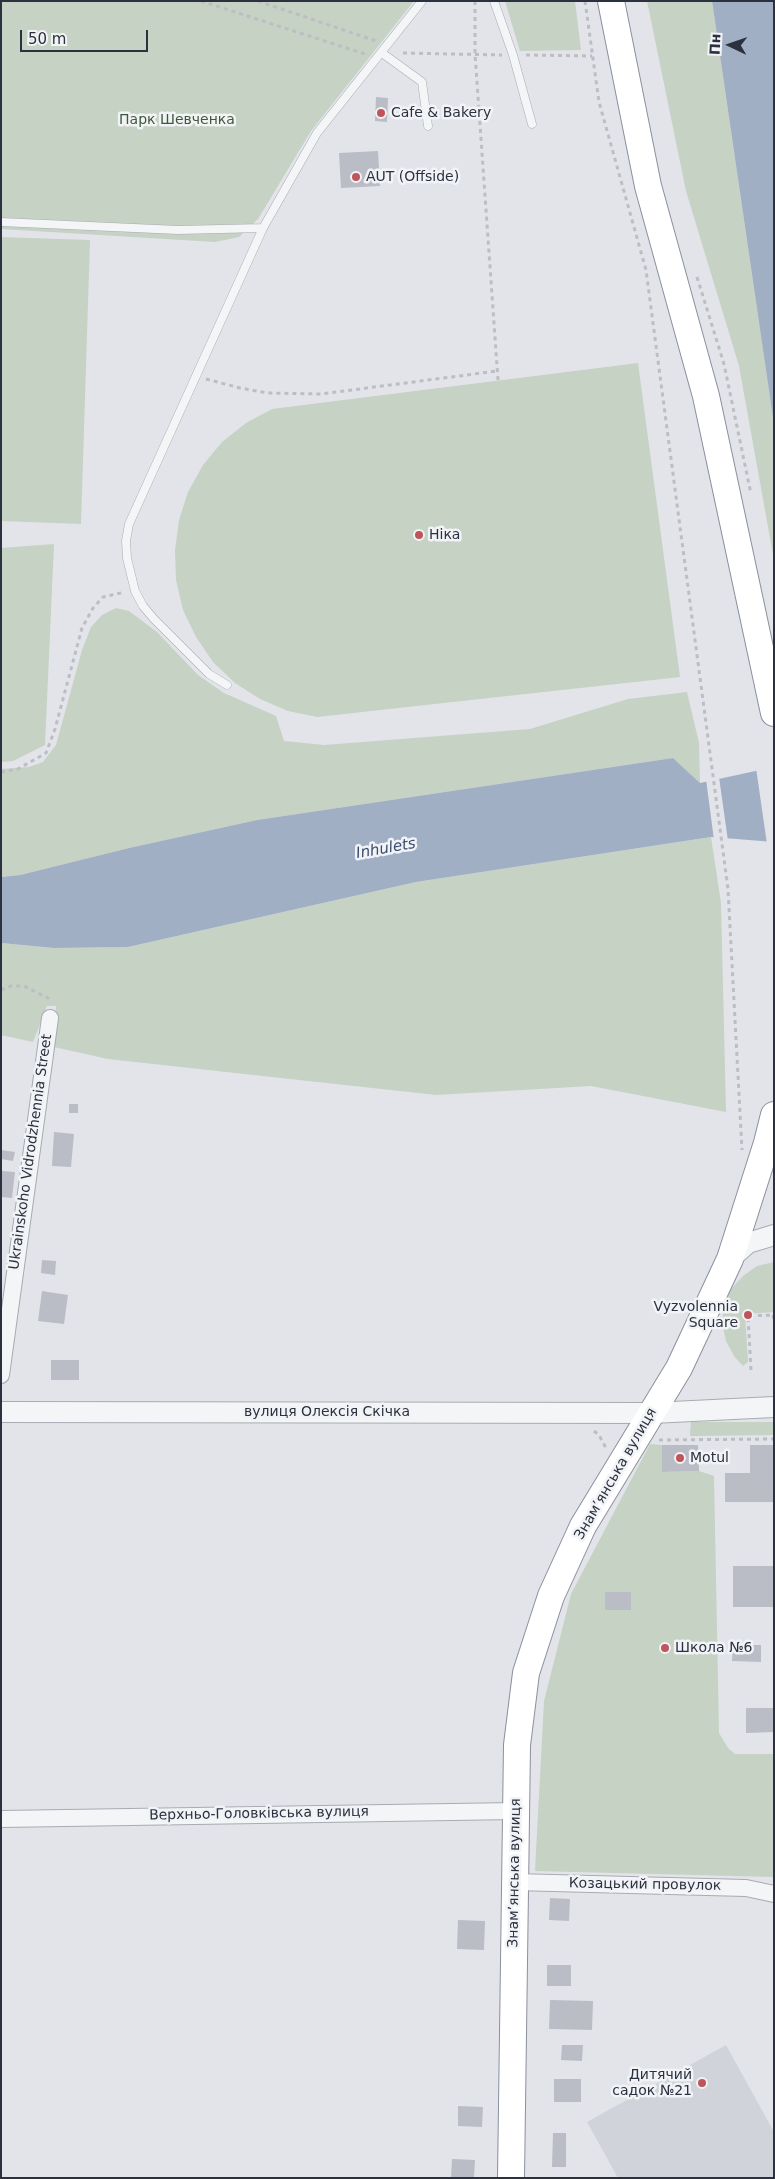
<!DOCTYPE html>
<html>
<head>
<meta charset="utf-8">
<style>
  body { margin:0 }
  #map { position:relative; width:775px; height:2179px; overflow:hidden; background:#e2e4e9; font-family:"DejaVu Sans",sans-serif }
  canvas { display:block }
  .frame { position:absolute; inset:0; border:2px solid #2c313f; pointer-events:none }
  .north { position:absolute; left:705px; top:20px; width:50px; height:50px; -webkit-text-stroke:4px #f1f3f6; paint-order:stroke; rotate:273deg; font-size:14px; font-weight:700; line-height:20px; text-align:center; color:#2c313f }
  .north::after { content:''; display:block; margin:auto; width:18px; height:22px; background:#2c313f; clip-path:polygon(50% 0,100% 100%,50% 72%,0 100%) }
  .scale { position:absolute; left:20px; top:30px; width:128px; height:22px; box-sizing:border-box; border:2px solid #2c313f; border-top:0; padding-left:6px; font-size:15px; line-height:18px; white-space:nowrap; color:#2c313f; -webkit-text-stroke:4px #f1f3f6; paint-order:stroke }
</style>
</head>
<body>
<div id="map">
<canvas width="775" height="2179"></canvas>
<div class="frame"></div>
<div class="north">Пн</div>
<div class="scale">50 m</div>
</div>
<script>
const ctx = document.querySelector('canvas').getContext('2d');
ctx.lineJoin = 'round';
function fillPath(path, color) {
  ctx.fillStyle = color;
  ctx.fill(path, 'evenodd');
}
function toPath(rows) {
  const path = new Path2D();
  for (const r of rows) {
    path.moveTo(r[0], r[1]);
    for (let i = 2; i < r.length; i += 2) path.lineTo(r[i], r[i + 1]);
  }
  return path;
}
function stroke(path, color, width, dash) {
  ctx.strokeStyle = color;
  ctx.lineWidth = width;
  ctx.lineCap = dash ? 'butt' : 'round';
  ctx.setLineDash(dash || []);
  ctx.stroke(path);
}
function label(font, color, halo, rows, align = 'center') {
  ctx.font = font + ' "DejaVu Sans",sans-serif';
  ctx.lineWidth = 5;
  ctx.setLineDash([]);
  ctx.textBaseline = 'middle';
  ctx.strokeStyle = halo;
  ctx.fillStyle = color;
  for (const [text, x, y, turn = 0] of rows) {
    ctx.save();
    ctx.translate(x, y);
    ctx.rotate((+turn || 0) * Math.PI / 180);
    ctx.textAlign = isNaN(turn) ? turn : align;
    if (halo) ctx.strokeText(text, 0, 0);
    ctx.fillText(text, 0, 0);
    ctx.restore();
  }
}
const built = toPath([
  [726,2045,774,2132,774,2178,618,2178,587,2122]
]);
const green = toPath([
  [1,1,414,1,311,131,258,219,239,237,215,242,1,229],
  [505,1,575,1,581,50,520,51],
  [647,1,712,1,774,425,774,560,739,366,686,191],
  [1,237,90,240,81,524,1,521],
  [638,363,680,677,317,717,288,711,260,699,235,683,213,662,196,637,183,610,176,580,175,550,179,520,188,492,203,465,222,442,246,423,272,409],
  [54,544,45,745,13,761,1,762,1,548],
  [116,608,129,611,157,632,198,675,224,693,276,716,284,741,324,745,530,729,628,699,687,692,699,743,700,783,673,758,257,820,129,848,20,875,1,877,1,769,29,767,43,762,56,745,82,650,91,627,102,615],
  [711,837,721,903,726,1112,591,1086,436,1095,108,1059,54,1047,56,1006,47,1006,33,1042,1,1035,1,943,54,948,128,947,416,882],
  [774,1262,774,1312,745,1314,748,1362,743,1366,734,1356,726,1341,722,1323,724,1306,731,1289,743,1276,757,1266],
  [691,1422,774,1422,774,1435,690,1436],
  [650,1444,662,1445,662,1472,699,1471,714,1476,719,1733,728,1748,735,1754,774,1754,774,1877,535,1871,544,1701,571,1594]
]);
const water = toPath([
  [712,1,774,1,774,425],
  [673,758,700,783,774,767,774,842,711,837,416,882,128,947,54,948,1,943,1,877,20,875,129,848,257,820]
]);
const pier = toPath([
  [774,765,774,844,767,844,756,768],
  [719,777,728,841,714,840,706,779]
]);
const building = toPath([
  [376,97,388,98,387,122,375,121],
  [378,151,380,186,341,188,339,153],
  [69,1104,78,1104,78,1113,69,1113],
  [54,1132,74,1134,71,1167,52,1166],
  [1,1150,15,1152,13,1161,1,1159],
  [1,1171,15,1172,12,1198,1,1197],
  [42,1260,56,1261,55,1275,41,1273],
  [42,1291,68,1295,64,1324,38,1321],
  [51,1360,79,1360,79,1380,51,1380],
  [662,1445,698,1445,699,1471,662,1472],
  [750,1445,774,1445,774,1502,725,1502,725,1473,750,1473],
  [733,1566,774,1566,774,1607,733,1607],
  [605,1592,631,1592,631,1610,605,1610],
  [733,1645,761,1645,761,1662,732,1661],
  [746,1708,774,1708,774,1732,746,1733],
  [550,1898,570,1899,569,1921,549,1920],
  [458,1920,485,1921,484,1950,457,1949],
  [547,1965,571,1965,571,1986,547,1986],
  [550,2000,593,2001,592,2030,549,2029],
  [562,2045,583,2045,582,2061,561,2060],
  [554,2079,581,2079,581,2102,554,2102],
  [458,2106,483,2107,482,2127,458,2126],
  [553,2133,566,2133,566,2167,552,2167],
  [452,2159,475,2160,474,2177,451,2177]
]);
const path = toPath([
  [201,1,365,54],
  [258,1,376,41],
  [475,1,475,54,498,380],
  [585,1,599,102,646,270,728,889,742,1150],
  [403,53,502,55],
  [526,55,592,56],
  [697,277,724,364,751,494],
  [206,379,240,388,268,393,321,394,497,371],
  [1,772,18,769,46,753,55,729,82,628,93,608,103,597,125,592],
  [1,990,11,986,24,986,48,998,49,1002],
  [773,1315,774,1323],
  [751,1370,748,1316,774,1315],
  [594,1431,599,1435,606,1448],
  [659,1440,774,1439]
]);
const service = toPath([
  [494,1,513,55,532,124],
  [382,53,422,82,428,126],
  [1,222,178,230,263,228],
  [227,685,209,674,154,619,143,606,135,591,127,558,126,541,129,524,263,228,317,133,422,1]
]);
const minor = toPath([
  [1,1375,50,1018],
  [1,1819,516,1811],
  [514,1882,746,1888,774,1894]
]);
const tertiary = toPath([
  [730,1259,748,1243,774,1235],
  [1,1412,652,1413,774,1407]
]);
const trunk = toPath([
  [611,1,648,186,706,396,774,713],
  [511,2178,517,1745,526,1673,551,1596,583,1526,679,1368,730,1259,767,1143,774,1115]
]);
const markers = [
  [381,113,5,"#bf555b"],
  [356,177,5,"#bf555b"],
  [419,535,5,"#bf555b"],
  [748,1315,5,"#bf555b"],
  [680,1458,5,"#bf555b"],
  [665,1648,5,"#bf555b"],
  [702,2083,5,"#bf555b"]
];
const poiNames = [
  ["Cafe & Bakery",391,113],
  ["AUT (Offside)",366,177],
  ["Ніка",429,535],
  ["Vyzvolennia",738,1307,"right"],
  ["Square",738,1323,"right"],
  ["Motul",690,1458],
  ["Школа №6",675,1648],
  ["Дитячий",692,2075,"right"],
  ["садок №21",692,2091,"right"]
];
const parkNames = [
  ["Парк Шевченка",177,120]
];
const streetNames = [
  ["Ukrainskoho Vidrodzhennia Street",31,1152,-82],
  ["вулиця Олексія Скічка",327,1412],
  ["Знамʼянська вулиця",616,1474,-60],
  ["Верхньо-Головківська вулиця",259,1814,-1],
  ["Знамʼянська вулиця",515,1873,-89],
  ["Козацький провулок",645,1885,1]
];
const waterNames = [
  ["Inhulets",386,849,-10]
];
fillPath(built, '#d0d3da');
fillPath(green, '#c6d2c4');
fillPath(water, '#a1afc5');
fillPath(pier, '#e2e4e9');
fillPath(building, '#babdc5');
stroke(service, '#a8abb3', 9);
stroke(minor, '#a8abb3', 18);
stroke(tertiary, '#a8abb3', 22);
stroke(trunk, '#8b909e', 28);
stroke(path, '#bcbec3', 3, [4, 4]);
stroke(service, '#f4f5f7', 8);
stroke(minor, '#f4f5f7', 16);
stroke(tertiary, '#f4f5f7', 20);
stroke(trunk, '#fff', 26);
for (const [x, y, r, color] of markers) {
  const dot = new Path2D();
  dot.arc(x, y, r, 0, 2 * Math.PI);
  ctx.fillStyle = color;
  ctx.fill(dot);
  stroke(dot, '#f1f3f6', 2);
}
label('14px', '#2c313f', '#f1f3f6', poiNames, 'left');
label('14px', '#3d593b', '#f1f3f6', parkNames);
label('14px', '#2c313f', '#f1f3f6', streetNames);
label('italic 15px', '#3a4c6e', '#f1f3f6', waterNames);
</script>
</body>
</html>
